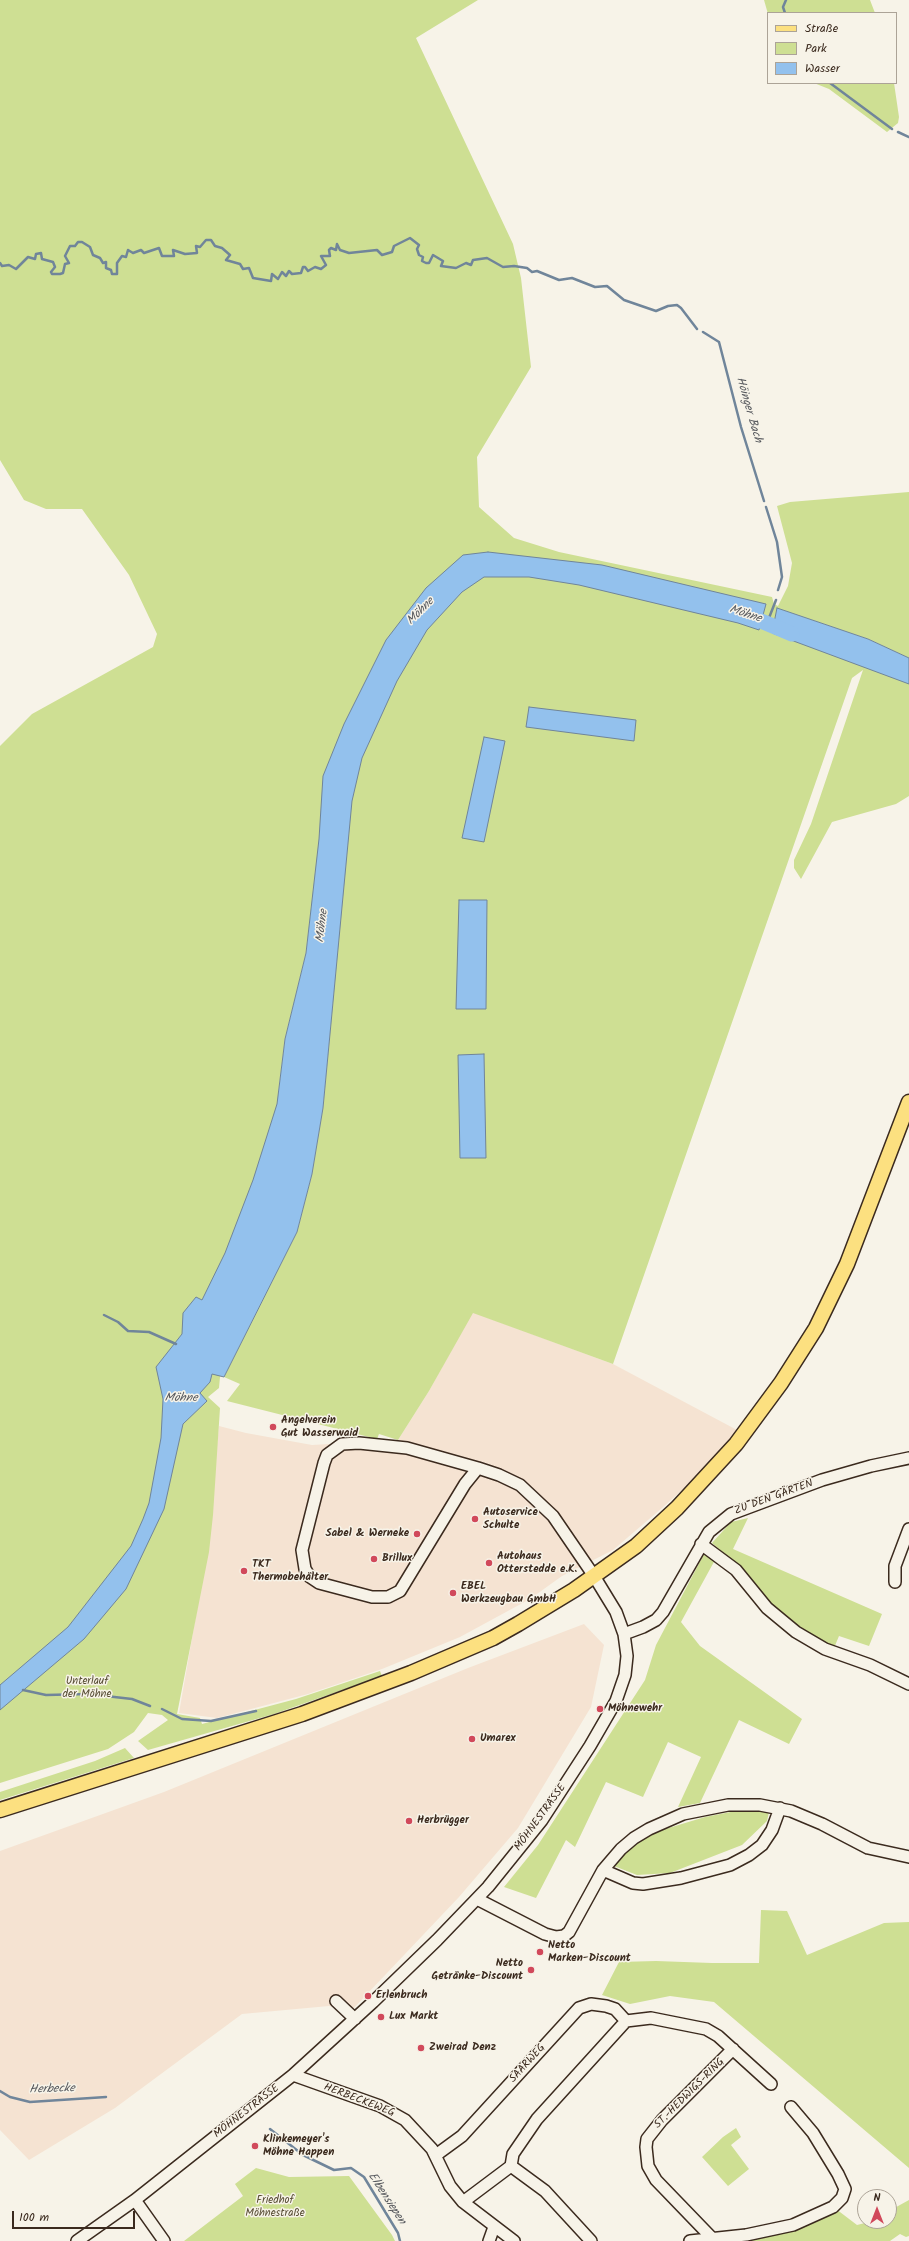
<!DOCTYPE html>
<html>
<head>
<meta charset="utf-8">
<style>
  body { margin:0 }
  #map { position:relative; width:909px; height:2241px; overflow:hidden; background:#f7f3e8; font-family:Kalam,sans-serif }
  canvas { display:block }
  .legend { position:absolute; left:767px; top:12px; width:130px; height:72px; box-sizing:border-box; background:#f7f3e8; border:1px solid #aca397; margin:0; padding:5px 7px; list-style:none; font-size:12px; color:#3b2a1e }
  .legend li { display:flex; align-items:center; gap:8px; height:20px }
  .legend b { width:20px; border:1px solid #aca397 }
  .north { position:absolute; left:857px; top:2189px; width:40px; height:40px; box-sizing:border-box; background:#f7f3e8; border:1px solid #aca397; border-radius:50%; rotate:0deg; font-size:11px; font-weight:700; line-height:16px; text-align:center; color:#3b2a1e }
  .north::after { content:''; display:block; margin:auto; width:14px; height:18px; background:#d1495b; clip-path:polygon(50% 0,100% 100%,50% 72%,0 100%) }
  .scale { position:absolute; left:12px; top:2211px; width:123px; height:18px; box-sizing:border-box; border:2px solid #3b2a1e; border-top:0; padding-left:5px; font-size:12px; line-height:14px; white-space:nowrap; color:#3b2a1e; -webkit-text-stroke:3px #f7f3e8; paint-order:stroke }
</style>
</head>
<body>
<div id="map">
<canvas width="909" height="2241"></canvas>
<ul class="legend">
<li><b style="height:5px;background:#fce080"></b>Straße</li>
<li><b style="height:11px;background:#cedf93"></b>Park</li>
<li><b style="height:11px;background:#93c1ed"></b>Wasser</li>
</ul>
<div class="north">N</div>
<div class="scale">100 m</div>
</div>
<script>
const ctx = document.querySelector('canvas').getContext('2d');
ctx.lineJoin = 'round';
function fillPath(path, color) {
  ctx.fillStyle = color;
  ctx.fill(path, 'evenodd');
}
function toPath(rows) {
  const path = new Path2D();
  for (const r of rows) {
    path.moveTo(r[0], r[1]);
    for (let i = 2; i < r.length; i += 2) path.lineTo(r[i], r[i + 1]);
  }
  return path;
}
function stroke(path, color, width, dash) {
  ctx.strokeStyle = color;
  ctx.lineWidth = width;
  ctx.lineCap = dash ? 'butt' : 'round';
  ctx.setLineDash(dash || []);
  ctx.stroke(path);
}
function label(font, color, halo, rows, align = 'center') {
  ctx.font = font + ' Kalam,sans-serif';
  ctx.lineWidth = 3;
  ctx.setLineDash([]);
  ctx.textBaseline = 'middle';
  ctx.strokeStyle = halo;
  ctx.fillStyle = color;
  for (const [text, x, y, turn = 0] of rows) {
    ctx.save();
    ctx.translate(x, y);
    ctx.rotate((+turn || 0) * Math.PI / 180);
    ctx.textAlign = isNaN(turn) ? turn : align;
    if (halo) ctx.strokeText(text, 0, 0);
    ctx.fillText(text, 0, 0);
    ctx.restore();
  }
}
const built = toPath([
  [472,1312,613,1364,737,1430,704,1470,662,1508,613,1550,562,1576,530,1599,460,1637,382,1669,308,1694,217,1718,179,1713,204,1569,219,1426,246,1433,312,1445,398,1440,429,1391],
  [584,1624,604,1645,591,1707,518,1828,459,1897,351,2011,329,2006,242,2014,115,2108,29,2160,0,2130,0,1851,164,1792,468,1668]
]);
const green = toPath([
  [0,0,478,0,416,38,513,244,521,278,531,367,477,457,479,507,514,538,559,552,772,597,774,604,778,606,788,586,792,563,777,506,790,502,909,492,909,658,868,639,782,610,909,676,909,796,896,804,832,822,801,879,794,868,794,860,811,824,863,670,852,678,613,1364,473,1313,429,1391,398,1440,379,1434,377,1439,227,1401,240,1384,224,1377,297,1232,312,1174,323,1108,351,803,256,1307,220,1377,219,1388,208,1397,220,1408,213,1515,209,1552,177,1714,200,1718,202,1724,296,1699,380,1671,382,1676,274,1714,148,1750,138,1741,168,1720,162,1715,148,1713,134,1732,108,1749,0,1783,0,746,32,714,153,647,157,634,129,575,82,509,46,509,24,500,0,460],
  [316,870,317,914,278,1095,285,1039,306,953],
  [764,0,870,0,875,13,768,14],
  [814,83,894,83,899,117,898,123,887,132,829,89],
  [748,1518,733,1549,882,1614,869,1646,839,1636,834,1648,815,1638,773,1607,739,1566,712,1543,731,1522],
  [704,1554,715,1560,681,1622,700,1646,802,1719,789,1744,739,1720,700,1803,678,1807,701,1757,668,1742,643,1797,606,1782,575,1847,566,1840,536,1898,504,1887,538,1845,645,1680,656,1645],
  [125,1748,134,1758,0,1800,0,1792,95,1761],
  [746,1809,769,1812,767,1821,742,1845,670,1873,637,1875,614,1866,630,1849,652,1833,705,1817],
  [761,1910,787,1911,807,1955,884,1923,909,1922,909,2168,714,2002,670,1996,630,2004,602,1995,619,1962,656,1961,712,1963,759,1963],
  [736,2128,741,2137,731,2145,749,2169,728,2186,702,2157,723,2137],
  [256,2168,289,2177,349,2176,392,2235,395,2241,184,2241,243,2196,235,2184],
  [909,2200,909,2236,906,2237,900,2234,890,2241,712,2241,836,2209,857,2225,873,2221,889,2221,889,2211]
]);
const water = toPath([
  [488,552,602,565,766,604,759,630,738,623,579,585,529,577,484,577,462,592,427,630,397,681,362,758,352,801,323,1108,312,1174,297,1232,224,1377,212,1374,210,1382,200,1393,207,1401,183,1424,164,1509,126,1589,84,1639,0,1710,0,1685,68,1627,131,1546,143,1519,149,1503,161,1438,163,1399,156,1367,182,1334,183,1313,196,1297,202,1300,225,1253,253,1180,277,1104,285,1039,306,953,319,839,323,776,344,724,386,640,426,588,463,555,488,552],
  [777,608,868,639,909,658,909,684,772,633,777,608],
  [529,707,636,720,634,741,526,727,529,707],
  [484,737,505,741,484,842,462,838,484,737],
  [459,900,487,900,486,1009,456,1009,459,900],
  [484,1054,486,1158,460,1158,458,1055,484,1054]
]);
const stream = toPath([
  [785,13,783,7,786,0],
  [830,83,892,129],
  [898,132,909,137],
  [0,263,2,266,9,265,16,269,28,257,35,259,36,254,41,253,42,259,53,262,55,267,51,272,52,274,60,274,63,273,65,264,69,263,65,256,70,246,75,246,78,242,82,242,90,247,93,255,100,258,103,263,106,262,106,268,111,270,112,274,117,274,117,263,122,256,126,257,128,250,133,253,141,250,144,253,159,248,162,256,174,256,173,250,185,254,197,253,196,246,200,247,206,240,211,240,215,246,222,248,230,255,226,260,240,264,243,269,249,268,253,278,271,281,272,274,278,279,282,272,286,276,289,271,292,274,301,273,303,267,305,267,308,271,315,267,321,269,326,265,321,256,330,256,329,250,331,248,336,250,337,244,340,250,349,253,377,250,382,255,392,252,394,246,410,238,419,245,417,249,419,255,423,257,422,261,426,263,429,263,433,255,443,261,441,266,456,268,466,263,471,265,473,260,487,258,503,267,514,266,527,268,532,272,537,271,559,280,572,278,595,287,607,286,624,300,656,311,668,306,677,305,681,308,697,329],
  [703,332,719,342,741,427,764,501],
  [766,507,777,542,782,577,778,590],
  [767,623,776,600],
  [104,1315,118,1322,128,1331,149,1332,176,1344],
  [23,1690,46,1695,88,1694,132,1699,150,1706],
  [162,1709,182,1719,211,1721,256,1711],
  [0,2091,10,2097,30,2102,106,2097],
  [270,2129,303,2155,334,2170,351,2168,364,2177,398,2233,400,2241]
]);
const river = toPath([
  [742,613,792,634]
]);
const minor = toPath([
  [701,1544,736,1570,767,1608,796,1632,825,1649,870,1665,909,1684],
  [895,1582,895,1566,909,1529],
  [624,1634,643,1627,656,1620,663,1612,709,1532,731,1514,822,1480,871,1466,909,1458],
  [603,1870,633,1883,643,1884,681,1878,730,1865,749,1855,762,1845,772,1830,780,1808],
  [477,1899,545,1934,556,1937,564,1936,569,1932,603,1870,621,1849,634,1838,649,1829,683,1814,728,1805,760,1805,791,1811,822,1824,868,1848,909,1857],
  [336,2001,355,2019],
  [293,2075,380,2106,405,2120,432,2149,450,2186,463,2202,514,2241],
  [436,2155,462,2136,579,2008,591,2004,606,2006,615,2009,626,2021],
  [511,2166,545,2191,591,2241],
  [135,2200,164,2241],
  [463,2202,511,2166,513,2154,537,2119,626,2021,651,2018,706,2029,718,2036,771,2084],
  [711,2237,656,2180,648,2166,646,2147,647,2139,662,2120,733,2049],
  [77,2241,135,2200,293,2075,373,2002,437,1940,488,1887,542,1820,590,1746,616,1701,625,1675,627,1656,624,1634,616,1612,594,1576,553,1516,520,1485,499,1475,478,1468,407,1448,359,1443,342,1444,327,1455,324,1463,302,1550,305,1569,310,1577,319,1583,372,1597,388,1597,400,1591,465,1484,478,1468],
  [489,2241,494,2227],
  [690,2241,746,2235,793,2225,833,2207,842,2198,845,2189,838,2174,813,2133,791,2107]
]);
const major = toPath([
  [0,1810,302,1714,411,1673,493,1638,518,1624,574,1590,636,1546,677,1508,736,1444,781,1383,816,1328,847,1264,909,1102]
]);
const markers = [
  [273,1427,4,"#d1495b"],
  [475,1519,4,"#d1495b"],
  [417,1534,4,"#d1495b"],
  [374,1559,4,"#d1495b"],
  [489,1563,4,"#d1495b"],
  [244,1571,4,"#d1495b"],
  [453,1593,4,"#d1495b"],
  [600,1709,4,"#d1495b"],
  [472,1739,4,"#d1495b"],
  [409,1821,4,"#d1495b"],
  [540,1952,4,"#d1495b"],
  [531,1970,4,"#d1495b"],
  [368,1996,4,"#d1495b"],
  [381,2017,4,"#d1495b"],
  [421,2048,4,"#d1495b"],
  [255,2146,4,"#d1495b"]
];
const poiNames = [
  ["Angelverein",281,1421],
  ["Gut Wasserwaid",281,1434],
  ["Autoservice",483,1513],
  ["Schulte",483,1526],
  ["Sabel & Werneke",409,1534,"right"],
  ["Autohaus",497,1557],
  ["Otterstedde e.K.",497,1570],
  ["Brillux",382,1559],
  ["TKT",252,1565],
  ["Thermobehälter",252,1578],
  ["EBEL",461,1587],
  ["Werkzeugbau GmbH",461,1600],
  ["Möhnewehr",608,1709],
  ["Umarex",480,1739],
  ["Herbrügger",417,1821],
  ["Netto",548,1946],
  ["Marken-Discount",548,1959],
  ["Netto",523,1964,"right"],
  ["Getränke-Discount",523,1977,"right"],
  ["Erlenbruch",376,1996],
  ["Lux Markt",389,2017],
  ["Zweirad Denz",429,2048],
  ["Klinkemeyer's",263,2140],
  ["Möhne Happen",263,2153]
];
const streetNames = [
  ["ZU DEN GÄRTEN",774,1498,-20],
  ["MÖHNESTRASSE",541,1818,-54],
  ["SAARWEG",528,2064,-48],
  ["ST.-HEDWIGS-RING",690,2094,-45],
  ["HERBECKEWEG",359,2101,21],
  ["MÖHNESTRASSE",247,2112,-38]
];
const parkNames = [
  ["Unterlauf",87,1682],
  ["der Möhne",87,1695],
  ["Friedhof",275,2201],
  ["Möhnestraße",275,2214]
];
const waterNames = [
  ["Höinger Bach",748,410,74],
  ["Möhne",421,612,-45],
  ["Möhne",745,615,18],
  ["Möhne",323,926,-83],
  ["Möhne",181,1399],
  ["Herbecke",52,2090,-2],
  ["Elbensiepen",386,2199,57]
];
fillPath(built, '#f5e3d2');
fillPath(green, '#cedf93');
fillPath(water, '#93c1ed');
stroke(water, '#70859a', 1);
stroke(stream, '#70859a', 2.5);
stroke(river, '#93c1ed', 15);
stroke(minor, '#3b2a1e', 14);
stroke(major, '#3b2a1e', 17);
stroke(minor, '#f7f3e8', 11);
stroke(major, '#fce080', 14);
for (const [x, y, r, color] of markers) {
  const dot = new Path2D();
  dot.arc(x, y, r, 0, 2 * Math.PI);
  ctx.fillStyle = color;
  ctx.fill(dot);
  stroke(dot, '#f7f3e8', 1.5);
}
label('bold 11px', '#3b2a1e', '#f7f3e8', poiNames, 'left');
label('11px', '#3b2a1e', '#f7f3e8', streetNames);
label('11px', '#584e35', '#f7f3e8', parkNames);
label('italic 12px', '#55575c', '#f7f3e8', waterNames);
</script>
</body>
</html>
